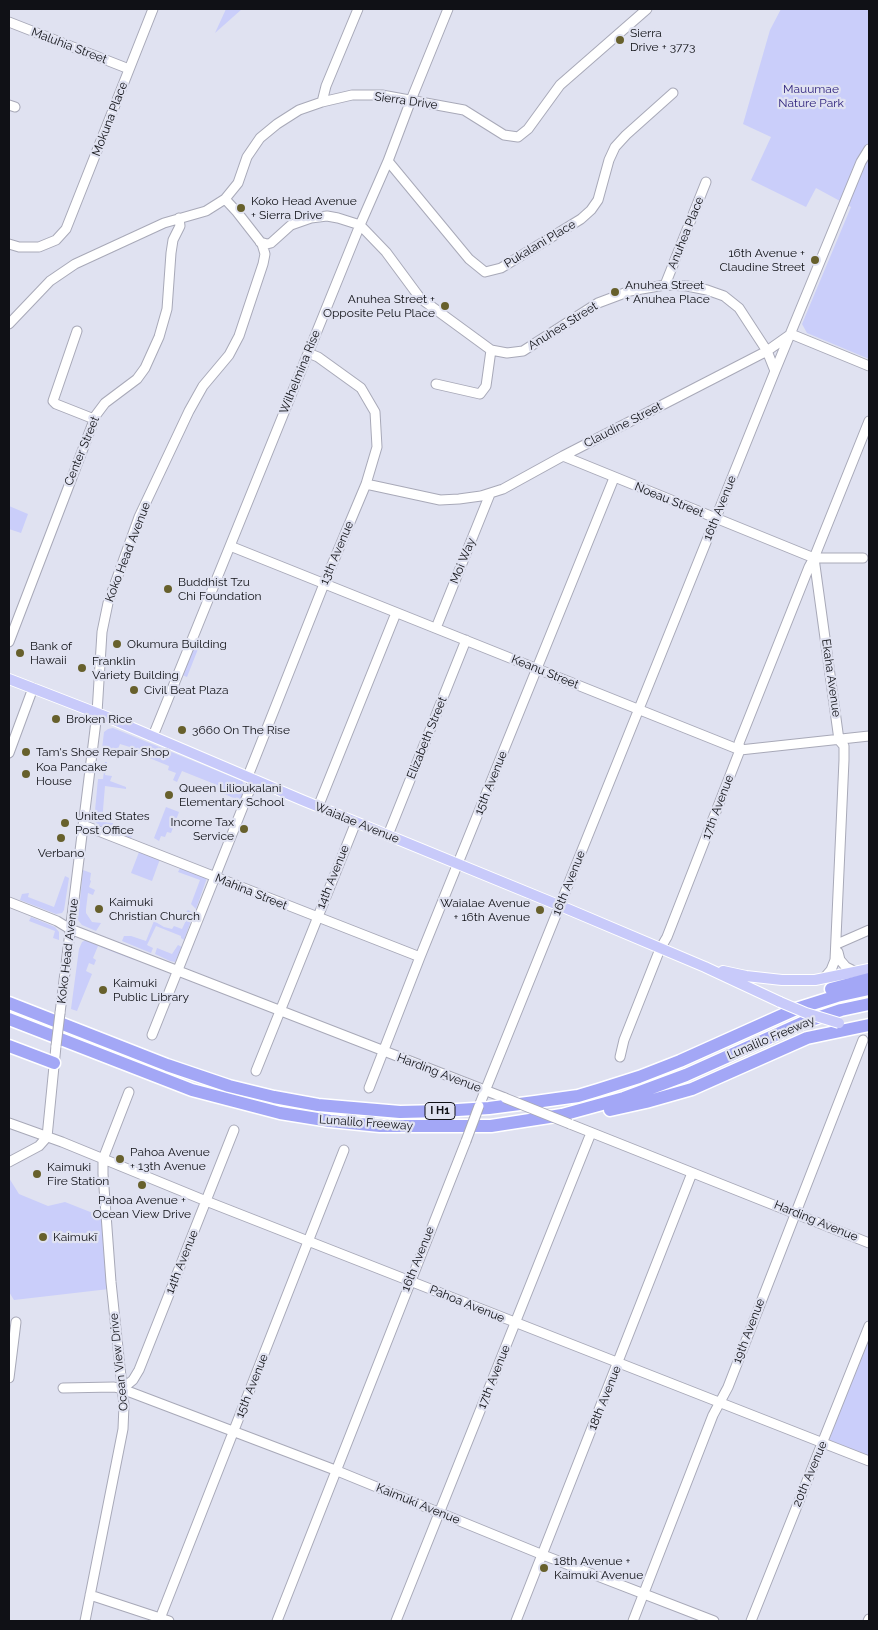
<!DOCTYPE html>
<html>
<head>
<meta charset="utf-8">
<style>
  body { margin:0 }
  #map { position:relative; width:878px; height:1630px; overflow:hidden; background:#e0e2f1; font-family:Raleway,sans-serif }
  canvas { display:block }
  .frame { position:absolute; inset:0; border:10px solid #101116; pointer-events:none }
</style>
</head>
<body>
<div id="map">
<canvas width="878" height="1630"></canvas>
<div class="frame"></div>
</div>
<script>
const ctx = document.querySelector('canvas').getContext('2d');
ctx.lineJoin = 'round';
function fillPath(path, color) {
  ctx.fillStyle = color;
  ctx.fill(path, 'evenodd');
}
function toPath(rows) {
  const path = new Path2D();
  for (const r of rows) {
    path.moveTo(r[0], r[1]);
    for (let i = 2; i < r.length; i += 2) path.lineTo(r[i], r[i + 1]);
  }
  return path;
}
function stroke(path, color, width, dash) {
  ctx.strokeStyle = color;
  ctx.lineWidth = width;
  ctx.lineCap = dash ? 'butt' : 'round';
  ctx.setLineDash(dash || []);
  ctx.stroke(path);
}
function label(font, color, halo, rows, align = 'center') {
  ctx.font = font + ' Raleway,sans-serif';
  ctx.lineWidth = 4.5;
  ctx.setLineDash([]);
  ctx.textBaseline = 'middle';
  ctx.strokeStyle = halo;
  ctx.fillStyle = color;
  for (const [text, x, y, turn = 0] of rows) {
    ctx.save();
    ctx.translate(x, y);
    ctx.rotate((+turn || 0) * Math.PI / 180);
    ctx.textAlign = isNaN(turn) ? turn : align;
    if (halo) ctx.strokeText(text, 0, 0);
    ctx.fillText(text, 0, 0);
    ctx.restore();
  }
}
const green = toPath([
  [226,9,242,9,215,33],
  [781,9,869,9,869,359,807,333,802,324,851,207,816,188,806,207,751,180,771,137,743,124,770,30],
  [9,506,28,514,21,533,9,529],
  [195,642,200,644,187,677,182,675],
  [113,728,242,781,244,784,245,788,240,801,220,792,222,787,182,771,177,782,173,780,176,773,168,770,169,766,132,751,133,748,120,744,117,751,102,749,104,732,108,729],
  [105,762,107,762,105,775,112,776,110,781,126,787,126,789,105,786,102,822,113,823,113,826,120,827,120,829,133,834,131,838,100,826,94,821,98,779,103,779],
  [166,807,179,812,171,833,167,832,165,837,161,836,159,841,154,838],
  [139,852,160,859,152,881,131,873],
  [181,866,207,878,196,909,191,904,200,880,178,872],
  [83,870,91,873,90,880,91,881,89,887,95,890,93,895,88,893,86,909,86,913,92,922,101,923,96,931,82,925,78,920],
  [65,876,69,878,64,910,62,913,56,914,20,900,22,894,29,893,28,897,54,907],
  [188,910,194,913,184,940,181,938,181,936,156,926,147,945,153,948,151,953,122,941,124,936,131,936,146,941,154,921,164,927,172,929,174,926,182,929,189,914,186,912],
  [31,917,55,927,59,932,59,940,53,938,55,931,29,921],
  [86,940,135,957,134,960,98,946,93,958,96,960,94,965,89,963,86,971,92,974,77,1011,71,1009,79,949,82,942],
  [178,945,182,947,175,962,170,961,155,954,157,948,172,954],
  [9,1178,19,1194,48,1206,65,1202,103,1217,109,1289,14,1300,9,1292],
  [869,1336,869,1456,829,1440]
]);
const minor = toPath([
  [9,22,129,69],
  [322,102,326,86,358,9],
  [9,105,15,107],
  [388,161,469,259,485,272,501,268,581,219,591,210,598,200,609,160,615,147,626,135,673,93],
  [260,242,267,244,271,243,291,225,311,218,327,216,338,218,360,225,386,252,420,298,491,350,507,353,523,351,598,303,630,291,665,285,687,286,707,290,724,296,739,308,767,351,775,371],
  [9,244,19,247,39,247,56,240,66,229,153,9],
  [665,285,706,182],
  [9,324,50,281,75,264,164,223,206,211,225,199,238,183,247,157,260,138,277,124,299,110,322,102,352,95,382,95,464,110,504,135,518,137,528,129,560,85,647,9],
  [77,331,53,401,56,404,94,419],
  [791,334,869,366],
  [436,384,480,394,486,386,491,350],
  [563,456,814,558,863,558],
  [366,484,440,500,459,499,481,496,503,489,563,456,767,351,791,334],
  [230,546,740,750,869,736],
  [436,628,490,494],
  [9,642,96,415,105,403,137,379,145,368,159,337,167,309,171,253,173,240,180,226,179,218],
  [153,736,360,225,388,161,411,100,448,9],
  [9,753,33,688],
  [248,776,324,584,366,484,377,447,375,412,361,388,318,357,308,353],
  [318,807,396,613],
  [83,825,420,957],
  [388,835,466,640],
  [9,902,57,921,70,929,96,939,505,1098],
  [837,944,869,930],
  [838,952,840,960,846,967,856,972],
  [824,978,831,970,835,960,844,760,844,746,839,740,814,558,869,421],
  [60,1013,97,713,102,632,108,603,139,517,189,411,203,386,229,355,239,336,263,264,265,254,262,244,237,212,225,199],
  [152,1035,254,779],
  [620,1057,624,1040,660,949,667,937,740,750,739,743,809,567,814,558],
  [256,1071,356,822],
  [369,1088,420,957,614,478],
  [479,1106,775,371,861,162,869,149],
  [9,1123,62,1142,206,1201,869,1461],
  [570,1124,869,1243],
  [9,1162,39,1146,47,1137,56,1046],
  [9,1378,16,1322],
  [63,1388,114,1387,122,1389,335,1470,543,1555,714,1621],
  [122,1389,133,1380,139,1370,234,1130],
  [90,1595,169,1621],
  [85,1621,123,1429,124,1405,111,1282,103,1174,103,1159,129,1092],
  [159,1621,344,1150],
  [277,1621,466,1141],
  [396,1621,591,1133],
  [516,1621,692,1173],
  [633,1621,713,1415,728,1387,863,1040],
  [751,1621,869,1326],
  [868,1621,869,1619]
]);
const major = toPath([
  [9,679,107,717,302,800,563,907,705,967,780,1002],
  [723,971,746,976,782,980,815,980,869,969]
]);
const highway = toPath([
  [831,989,869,979],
  [9,1003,167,1065,229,1086,274,1097,318,1105,400,1112,442,1111,489,1108,535,1102,578,1096,598,1090,639,1077,680,1061,796,1009,837,996,869,989],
  [9,1019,192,1090,280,1113,330,1121,380,1126,491,1126,562,1115,624,1098,686,1075,802,1023,841,1010,869,1004],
  [9,1046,54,1063],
  [610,1110,646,1102,692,1089,807,1038,869,1025]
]);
const minorBridge = toPath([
  [56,1046,60,1013],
  [505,1098,570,1124],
  [466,1141,479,1106]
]);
const majorBridge = toPath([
  [780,1002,806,1013,839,1023]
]);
const markers = [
  [620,40,5,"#67602c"],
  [241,208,5,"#67602c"],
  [815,260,5,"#67602c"],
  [615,292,5,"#67602c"],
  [445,306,5,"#67602c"],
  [168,589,5,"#67602c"],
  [117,644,5,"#67602c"],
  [20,653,5,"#67602c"],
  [82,668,5,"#67602c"],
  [134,690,5,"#67602c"],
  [56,719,5,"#67602c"],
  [182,730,5,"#67602c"],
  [26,752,5,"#67602c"],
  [26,774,5,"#67602c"],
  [169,795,5,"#67602c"],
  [65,823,5,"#67602c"],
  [244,829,5,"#67602c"],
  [61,838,5,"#67602c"],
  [99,909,5,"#67602c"],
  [540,910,5,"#67602c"],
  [103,990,5,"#67602c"],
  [120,1159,5,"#67602c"],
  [37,1174,5,"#67602c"],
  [142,1185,5,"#67602c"],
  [43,1237,5,"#67602c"],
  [544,1568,5,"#67602c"]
];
const shields = [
  [440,1111,30]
];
const shieldNames = [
  ["I H1",440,1111]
];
const poiNames = [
  ["Sierra",630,33],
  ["Drive + 3773",630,47],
  ["Koko Head Avenue",251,201],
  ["+ Sierra Drive",251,215],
  ["16th Avenue +",805,253,"right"],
  ["Claudine Street",805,267,"right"],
  ["Anuhea Street",625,285],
  ["+ Anuhea Place",625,299],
  ["Anuhea Street +",435,299,"right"],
  ["Opposite Pelu Place",435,313,"right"],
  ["Buddhist Tzu",178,582],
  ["Chi Foundation",178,596],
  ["Okumura Building",127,644],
  ["Bank of",30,646],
  ["Hawaii",30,660],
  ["Franklin",92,661],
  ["Variety Building",92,675],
  ["Civil Beat Plaza",144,690],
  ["Broken Rice",66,719],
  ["3660 On The Rise",192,730],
  ["Tam's Shoe Repair Shop",36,752],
  ["Koa Pancake",36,767],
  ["House",36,781],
  ["Queen Lilioukalani",179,788],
  ["Elementary School",179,802],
  ["United States",75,816],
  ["Post Office",75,830],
  ["Income Tax",234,822,"right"],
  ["Service",234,836,"right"],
  ["Verbano",61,853,"center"],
  ["Kaimuki",109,902],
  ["Christian Church",109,916],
  ["Waialae Avenue",530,903,"right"],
  ["+ 16th Avenue",530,917,"right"],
  ["Kaimuki",113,983],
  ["Public Library",113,997],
  ["Pahoa Avenue",130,1152],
  ["+ 13th Avenue",130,1166],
  ["Kaimuki",47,1167],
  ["Fire Station",47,1181],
  ["Pahoa Avenue +",142,1200,"center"],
  ["Ocean View Drive",142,1214,"center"],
  ["Kaimukī",53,1237],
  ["18th Avenue +",554,1561],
  ["Kaimuki Avenue",554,1575]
];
const streetNames = [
  ["Maluhia Street",69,46,21],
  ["Sierra Drive",406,101,8],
  ["Mokuna Place",110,119,-69],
  ["Anuhea Place",686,233,-68],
  ["Pukalani Place",540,244,-31],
  ["Anuhea Street",563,326,-32],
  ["Wilhelmina Rise",300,372,-68],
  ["Claudine Street",623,425,-27],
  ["Center Street",82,451,-68],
  ["Noeau Street",669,500,22],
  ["16th Avenue",720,508,-68],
  ["Koko Head Avenue",128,552,-69],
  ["13th Avenue",337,553,-67],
  ["Moi Way",463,561,-68],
  ["Keanu Street",545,672,22],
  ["Ekaha Avenue",831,678,82],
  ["Elizabeth Street",427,738,-68],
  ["15th Avenue",491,783,-68],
  ["17th Avenue",718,807,-69],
  ["Waialae Avenue",357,823,22],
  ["14th Avenue",333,877,-68],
  ["16th Avenue",569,883,-68],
  ["Mahina Street",251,892,22],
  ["Koko Head Avenue",68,951,-83],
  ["Lunalilo Freeway",771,1038,-23],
  ["Harding Avenue",439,1073,21],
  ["Lunalilo Freeway",366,1123,4],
  ["Harding Avenue",816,1221,22],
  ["16th Avenue",418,1259,-68],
  ["14th Avenue",182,1262,-68],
  ["Pahoa Avenue",467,1304,22],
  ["19th Avenue",749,1331,-69],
  ["Ocean View Drive",119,1362,-96],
  ["17th Avenue",494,1377,-68],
  ["15th Avenue",252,1386,-68],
  ["18th Avenue",605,1398,-68],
  ["20th Avenue",810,1474,-67],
  ["Kaimuki Avenue",418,1504,22]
];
const parkNames = [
  ["Mauumae",811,89],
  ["Nature Park",811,103]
];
fillPath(green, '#cacefa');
stroke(minor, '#a8a9b8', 11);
stroke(major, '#fff', 12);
stroke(highway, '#fff', 15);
stroke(minor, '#fff', 9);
stroke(major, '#c8cafa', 10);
stroke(highway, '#a3a7f6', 12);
stroke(minorBridge, '#a8a9b8', 11, []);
stroke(majorBridge, '#fff', 12, []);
stroke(minorBridge, '#fff', 9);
stroke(majorBridge, '#c8cafa', 10);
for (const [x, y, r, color] of markers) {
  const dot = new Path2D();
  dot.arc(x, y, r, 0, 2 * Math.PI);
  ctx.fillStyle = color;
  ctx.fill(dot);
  stroke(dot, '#e0e2f1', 2);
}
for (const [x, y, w] of shields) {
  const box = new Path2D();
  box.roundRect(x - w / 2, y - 8.5, w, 17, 4);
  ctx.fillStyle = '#e0e2f1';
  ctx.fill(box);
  stroke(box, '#101116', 1);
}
label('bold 11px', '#101116', null, shieldNames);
label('12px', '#101116', '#e0e2f1', poiNames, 'left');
label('12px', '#101116', '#e0e2f1', streetNames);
label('12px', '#2e227c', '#e0e2f1', parkNames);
</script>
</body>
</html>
